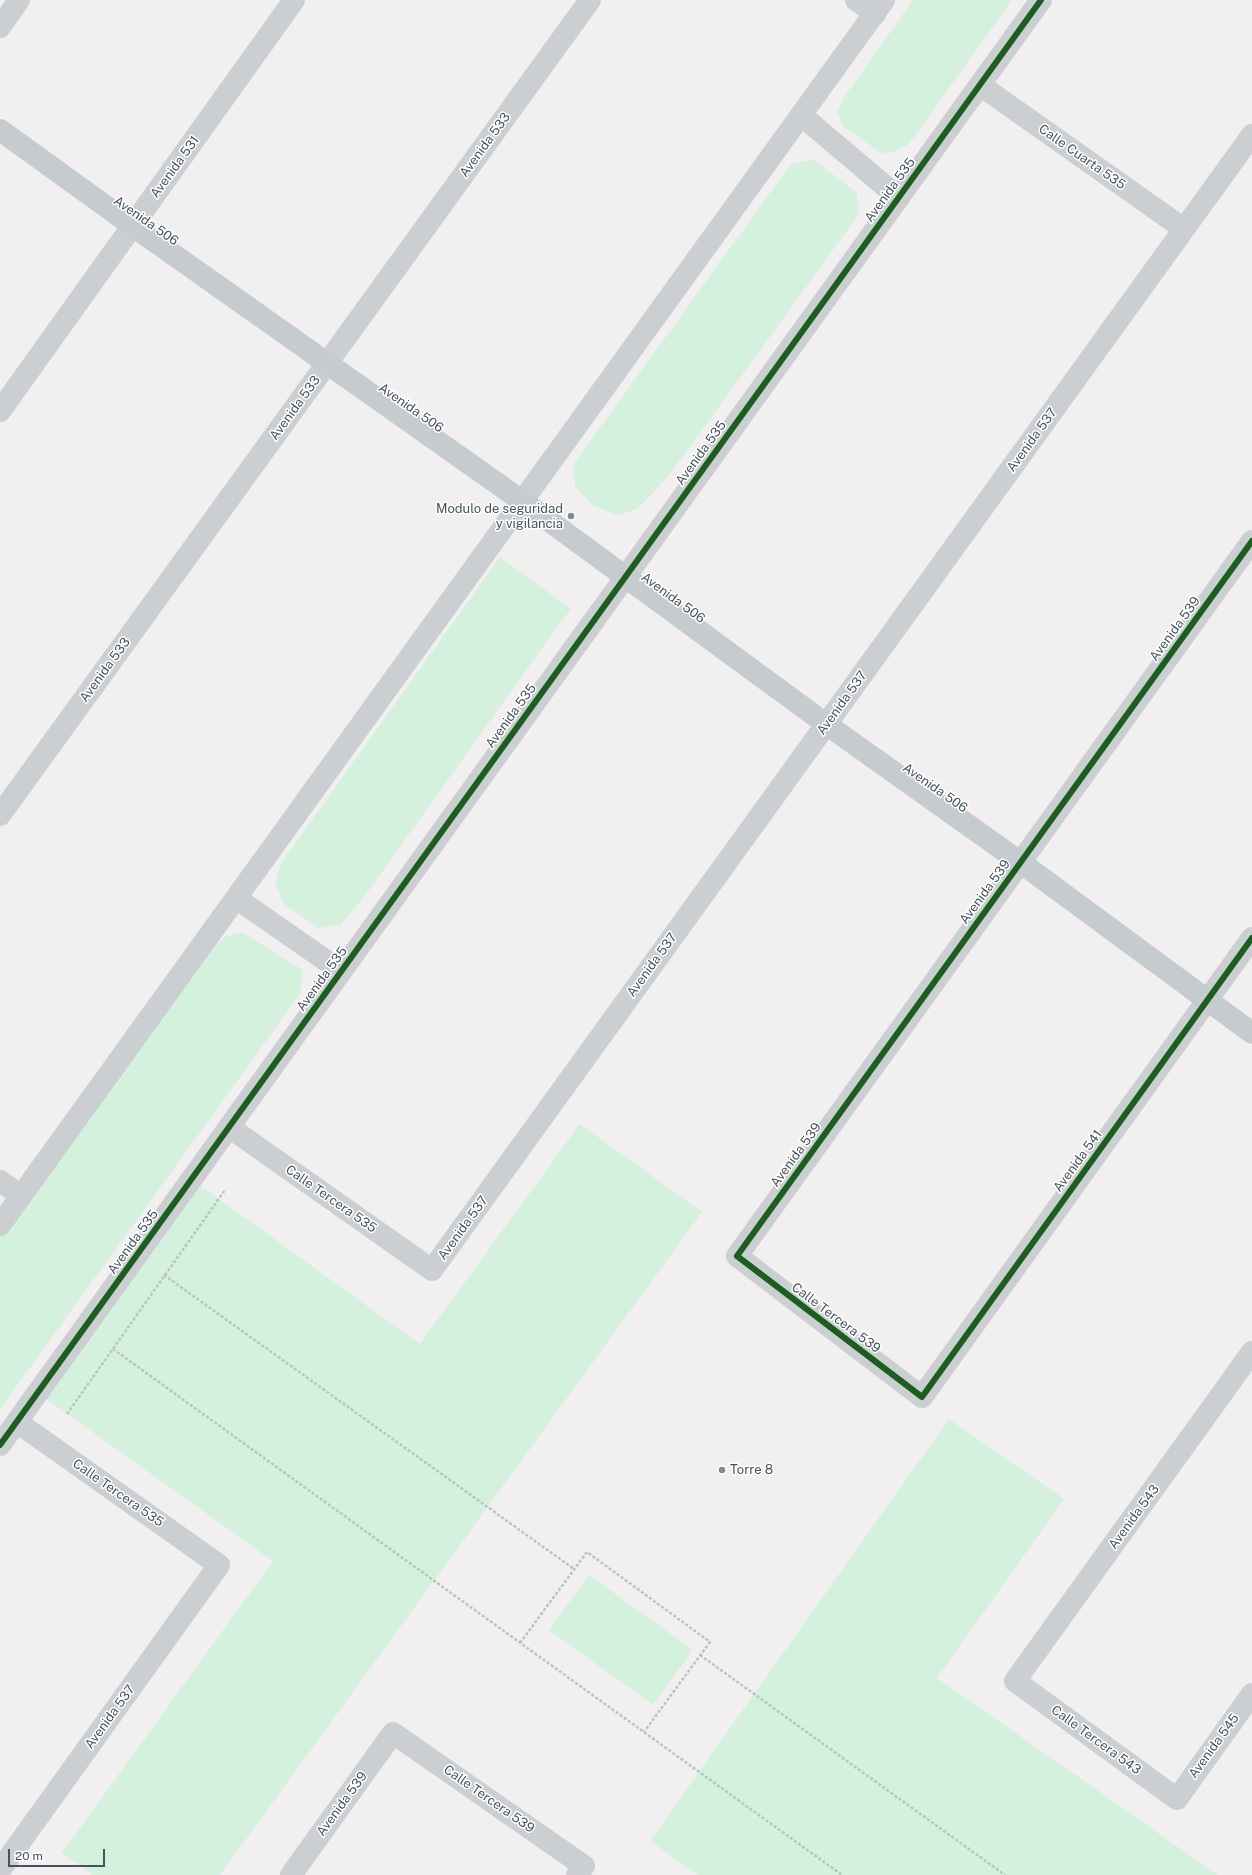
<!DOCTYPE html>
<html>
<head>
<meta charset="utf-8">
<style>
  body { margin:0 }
  #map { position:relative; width:1252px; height:1875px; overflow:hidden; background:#f1eff0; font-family:"Public Sans",sans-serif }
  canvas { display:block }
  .scale { position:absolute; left:8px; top:1849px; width:97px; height:18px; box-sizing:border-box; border:2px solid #45535e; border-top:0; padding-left:5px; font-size:12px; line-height:14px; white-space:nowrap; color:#45535e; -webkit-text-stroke:3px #fff; paint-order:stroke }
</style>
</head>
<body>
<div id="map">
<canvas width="1252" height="1875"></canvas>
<div class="scale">20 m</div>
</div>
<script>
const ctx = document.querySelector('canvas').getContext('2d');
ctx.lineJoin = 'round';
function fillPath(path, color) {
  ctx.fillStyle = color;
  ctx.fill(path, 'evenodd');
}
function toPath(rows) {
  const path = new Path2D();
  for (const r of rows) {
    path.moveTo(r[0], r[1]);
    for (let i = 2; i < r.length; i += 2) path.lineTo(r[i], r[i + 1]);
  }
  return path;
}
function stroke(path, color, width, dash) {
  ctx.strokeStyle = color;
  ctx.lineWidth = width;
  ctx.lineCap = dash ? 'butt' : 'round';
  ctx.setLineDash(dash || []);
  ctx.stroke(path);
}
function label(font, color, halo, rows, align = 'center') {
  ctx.font = font + ' "Public Sans",sans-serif';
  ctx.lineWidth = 3;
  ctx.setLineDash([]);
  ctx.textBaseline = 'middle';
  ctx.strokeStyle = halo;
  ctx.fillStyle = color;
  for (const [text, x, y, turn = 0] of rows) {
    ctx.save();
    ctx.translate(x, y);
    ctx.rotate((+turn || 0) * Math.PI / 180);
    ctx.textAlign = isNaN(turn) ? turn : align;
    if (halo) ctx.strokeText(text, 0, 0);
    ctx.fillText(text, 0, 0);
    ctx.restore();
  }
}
const green = toPath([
  [913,0,1012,0,909,144,894,152,881,153,843,126,837,112,845,96],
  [814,160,857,193,859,214,668,477,637,509,617,515,593,506,575,486,573,465,791,164],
  [500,557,571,609,557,627,364,897,340,925,318,928,283,903,275,882,281,863],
  [243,933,303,970,300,994,0,1409,0,1228,208,951,226,936],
  [580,1124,702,1212,220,1875,92,1875,62,1853,273,1561,38,1393,191,1179,420,1344],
  [949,1419,1064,1499,937,1678,1218,1875,698,1875,650,1841],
  [589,1575,693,1650,653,1705,549,1630]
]);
const path = toPath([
  [164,1275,574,1569],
  [113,1349,842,1875],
  [67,1414,225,1190],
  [520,1643,587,1552,710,1642,644,1732],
  [700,1655,1005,1875]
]);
const street = toPath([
  [856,0,875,14],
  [0,27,19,0],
  [980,85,1184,229],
  [0,411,294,0],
  [1252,541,737,1256,922,1397,1252,938],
  [0,815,590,0],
  [229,1127,432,1270,1252,135],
  [0,1181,21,1196],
  [1252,1352,1015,1681,1177,1799,1252,1694],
  [0,1870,219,1565,17,1422],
  [291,1875,393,1733,584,1866,577,1875]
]);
const secondary = toPath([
  [801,115,899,198],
  [236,898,341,971],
  [0,1225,884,0],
  [0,1445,1041,0]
]);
const primary = toPath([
  [0,130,133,226,522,501,826,724,1020,862,1252,1033]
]);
const cycleway = toPath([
  [1252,541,737,1256,922,1397,1252,938],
  [0,1445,1041,0]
]);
const markers = [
  [571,516,4,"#818a91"],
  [722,1470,4,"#818a91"]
];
const streetNames = [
  ["Avenida 533",485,145,-54],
  ["Calle Cuarta 535",1082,157,35],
  ["Avenida 531",175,167,-54],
  ["Avenida 535",890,190,-54],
  ["Avenida 506",146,221,35],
  ["Avenida 533",295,408,-54],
  ["Avenida 506",411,408,35],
  ["Avenida 537",1032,440,-54],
  ["Avenida 535",701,453,-54],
  ["Avenida 506",673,598,36],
  ["Avenida 539",1175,629,-54],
  ["Avenida 533",105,670,-54],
  ["Avenida 537",842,703,-54],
  ["Avenida 535",511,716,-54],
  ["Avenida 506",935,788,35],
  ["Avenida 539",985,892,-54],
  ["Avenida 537",652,965,-54],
  ["Avenida 535",322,979,-54],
  ["Avenida 539",796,1155,-54],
  ["Avenida 541",1078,1161,-54],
  ["Calle Tercera 535",331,1199,35],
  ["Avenida 537",463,1228,-54],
  ["Avenida 535",133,1242,-54],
  ["Calle Tercera 539",836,1318,37],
  ["Calle Tercera 535",118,1493,35],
  ["Avenida 543",1134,1517,-54],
  ["Avenida 537",110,1717,-54],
  ["Calle Tercera 543",1096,1740,36],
  ["Avenida 545",1214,1746,-54],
  ["Calle Tercera 539",489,1799,35],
  ["Avenida 539",342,1804,-54]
];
const poiNames = [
  ["Modulo de seguridad",563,509],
  ["y vigilancia",563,524],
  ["Torre 8",730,1470,"left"]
];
fillPath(green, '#d3f1dd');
stroke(path, '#b8c5c0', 2.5, [3, 2]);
stroke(street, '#cbcfd1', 22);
stroke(secondary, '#cccfd2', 22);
stroke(primary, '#c6cbcf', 22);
stroke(cycleway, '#1b5e20', 6);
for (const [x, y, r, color] of markers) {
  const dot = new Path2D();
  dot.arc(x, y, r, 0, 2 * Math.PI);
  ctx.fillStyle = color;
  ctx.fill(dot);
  stroke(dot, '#fff', 1.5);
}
label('13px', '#45535e', '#fff', streetNames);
label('13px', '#45535e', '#fff', poiNames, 'right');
</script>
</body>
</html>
